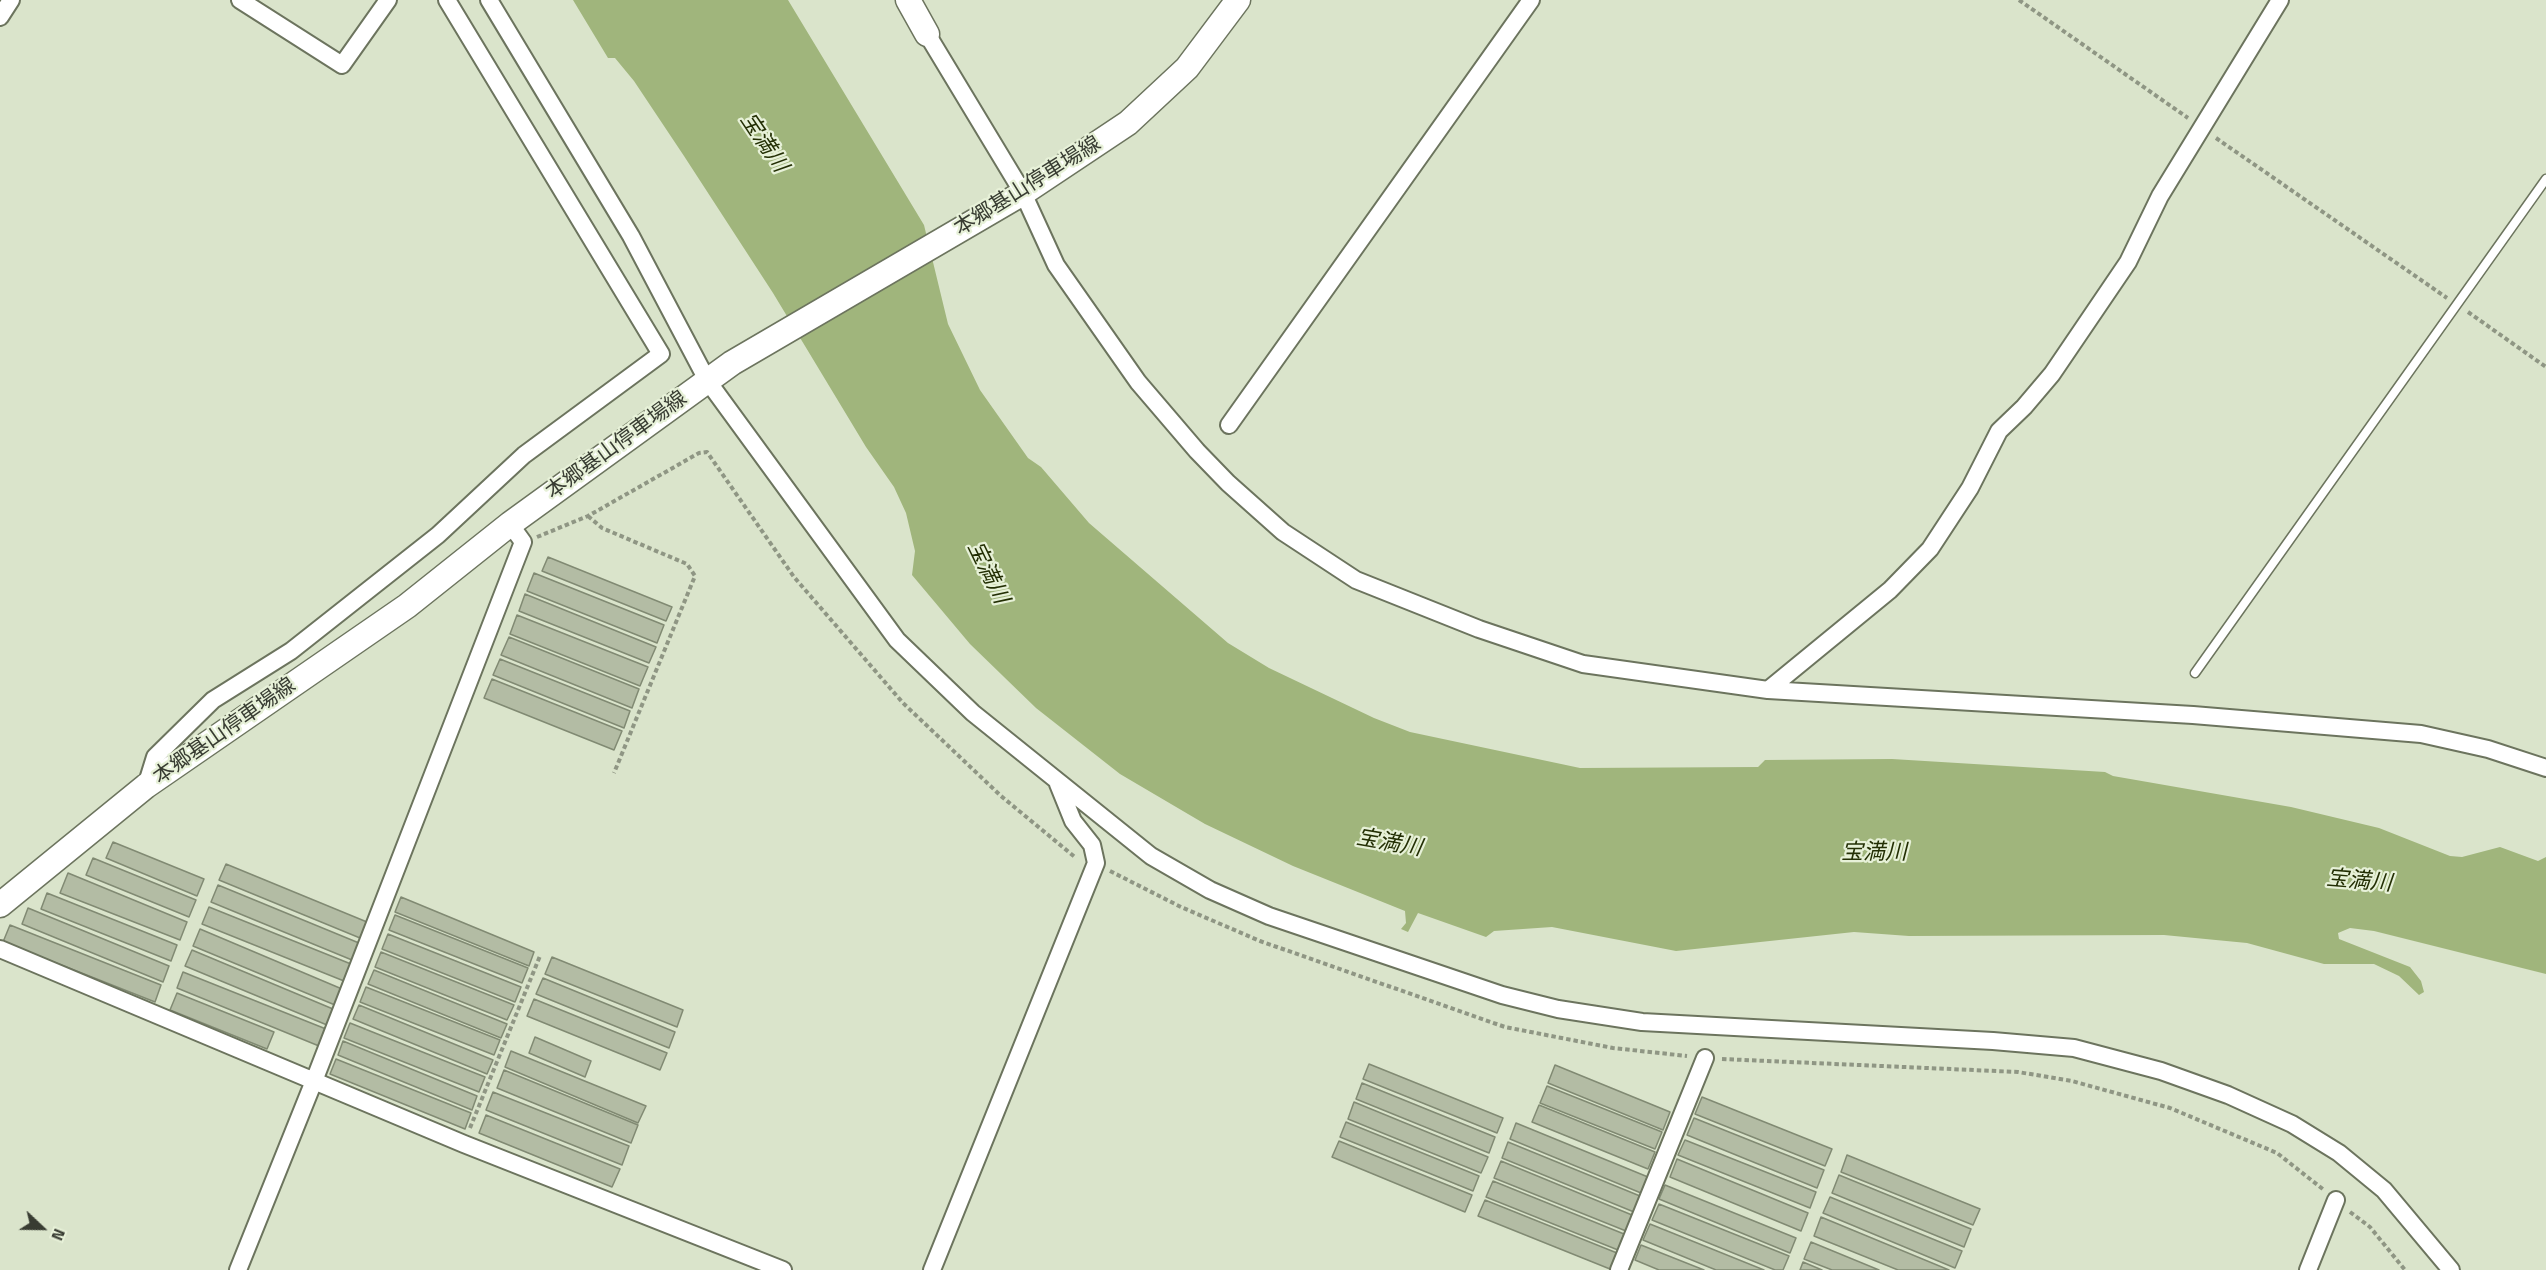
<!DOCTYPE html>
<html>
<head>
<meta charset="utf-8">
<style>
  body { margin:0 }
  #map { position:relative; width:2546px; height:1270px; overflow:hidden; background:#dae4cb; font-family:"Titillium Web",sans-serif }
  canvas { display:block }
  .north { position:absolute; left:12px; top:1198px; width:60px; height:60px; -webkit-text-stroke:4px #e7f1d8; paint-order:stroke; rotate:112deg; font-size:16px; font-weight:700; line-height:24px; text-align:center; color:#383c32 }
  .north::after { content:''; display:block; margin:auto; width:21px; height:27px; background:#383c32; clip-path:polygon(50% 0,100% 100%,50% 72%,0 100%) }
</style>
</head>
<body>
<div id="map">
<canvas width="2546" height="1270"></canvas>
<div class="north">N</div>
</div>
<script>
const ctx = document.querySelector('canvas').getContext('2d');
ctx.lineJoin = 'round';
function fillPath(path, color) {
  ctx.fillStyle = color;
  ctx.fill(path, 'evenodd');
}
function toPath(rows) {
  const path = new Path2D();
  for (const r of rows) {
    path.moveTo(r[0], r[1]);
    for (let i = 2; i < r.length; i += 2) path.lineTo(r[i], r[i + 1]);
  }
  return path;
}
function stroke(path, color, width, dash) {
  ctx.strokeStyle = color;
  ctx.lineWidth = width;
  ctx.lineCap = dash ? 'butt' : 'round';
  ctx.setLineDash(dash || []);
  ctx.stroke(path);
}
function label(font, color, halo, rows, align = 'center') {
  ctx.font = font + ' "Titillium Web","Noto Sans JP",sans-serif';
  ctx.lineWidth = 4.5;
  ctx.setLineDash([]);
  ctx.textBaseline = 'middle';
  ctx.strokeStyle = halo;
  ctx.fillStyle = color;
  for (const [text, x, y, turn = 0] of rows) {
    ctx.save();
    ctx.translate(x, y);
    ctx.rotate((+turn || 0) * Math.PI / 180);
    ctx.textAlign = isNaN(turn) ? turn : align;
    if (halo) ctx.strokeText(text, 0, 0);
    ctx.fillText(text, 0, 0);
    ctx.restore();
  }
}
const water = toPath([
  [573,0,788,0,924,225,948,324,980,390,1028,458,1041,467,1089,523,1228,643,1269,668,1374,718,1410,732,1580,768,1758,767,1765,760,1892,759,2105,772,2113,776,2291,807,2379,828,2450,856,2462,857,2500,847,2538,861,2546,857,2546,974,2374,931,2350,928,2338,933,2339,939,2410,967,2421,981,2424,992,2419,995,2399,976,2374,964,2324,964,2247,943,2164,935,1909,936,1854,932,1676,951,1552,927,1494,931,1486,937,1418,913,1408,932,1401,929,1406,923,1405,911,1293,866,1205,824,1120,774,1036,708,970,644,912,575,915,551,906,513,894,487,866,447,773,293,684,156,634,81,615,58,608,58]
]);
const building = toPath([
  [548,557,672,607,666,621,542,571,548,557],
  [534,573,664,625,657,643,527,591,534,573],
  [525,594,656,647,649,663,519,611,525,594],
  [517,615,648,667,640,686,510,634,517,615],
  [509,637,639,689,632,708,501,655,509,637],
  [500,659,630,711,624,728,493,675,500,659],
  [492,679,622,731,614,750,484,698,492,679],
  [113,842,204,879,197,896,106,858,113,842],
  [93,858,196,900,189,917,86,875,93,858],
  [226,864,367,922,360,938,219,880,226,864],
  [68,873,187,922,180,940,60,893,68,873],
  [218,885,359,943,352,960,211,902,218,885],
  [47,893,177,945,171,961,41,909,47,893],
  [401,897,534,952,529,966,395,912,401,897],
  [209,907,351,964,344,981,202,924,209,907],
  [28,908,169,966,163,982,22,924,28,908],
  [395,915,528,968,522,983,389,930,395,915],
  [10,925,161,985,155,1002,3,942,10,925],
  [200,929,342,989,335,1005,193,946,200,929],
  [388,934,521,987,515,1002,382,949,388,934],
  [192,950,333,1009,327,1025,185,966,192,950],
  [381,952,514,1005,507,1020,375,967,381,952],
  [552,957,683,1010,677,1027,545,974,552,957],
  [374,970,507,1024,501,1038,368,984,374,970],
  [183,972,326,1029,319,1046,177,988,183,972],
  [543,978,675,1032,669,1048,536,994,543,978],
  [366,987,500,1040,494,1055,360,1002,366,987],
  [177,993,274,1032,267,1049,170,1010,177,993],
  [534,999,667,1053,660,1070,527,1016,534,999],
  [359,1005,493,1060,487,1074,353,1019,359,1005],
  [350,1023,485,1077,479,1092,344,1038,350,1023],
  [535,1037,591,1061,585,1077,529,1053,535,1037],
  [343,1041,477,1096,472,1110,338,1055,343,1041],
  [511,1051,646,1106,638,1123,505,1067,511,1051],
  [336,1059,471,1113,465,1129,330,1074,336,1059],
  [1369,1064,1503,1118,1497,1133,1363,1079,1369,1064],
  [1555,1065,1670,1112,1663,1130,1548,1083,1555,1065],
  [504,1070,638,1125,631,1143,497,1088,504,1070],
  [1362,1083,1495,1137,1489,1153,1356,1099,1362,1083],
  [1547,1086,1662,1132,1655,1149,1540,1103,1547,1086],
  [493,1092,629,1146,622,1165,486,1110,493,1092],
  [1702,1097,1832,1149,1825,1166,1695,1114,1702,1097],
  [1354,1102,1488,1157,1481,1173,1348,1119,1354,1102],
  [1539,1105,1655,1152,1648,1169,1532,1122,1539,1105],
  [486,1115,620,1169,612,1187,479,1133,486,1115],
  [1694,1118,1824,1170,1817,1188,1687,1135,1694,1118],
  [1346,1122,1479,1176,1473,1191,1340,1137,1346,1122],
  [1516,1123,1648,1177,1641,1193,1510,1139,1516,1123],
  [1685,1140,1816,1192,1810,1208,1678,1155,1685,1140],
  [1339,1141,1472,1195,1465,1212,1332,1157,1339,1141],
  [1508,1142,1640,1196,1634,1212,1502,1158,1508,1142],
  [1847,1155,1980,1209,1973,1225,1841,1172,1847,1155],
  [1677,1159,1808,1213,1801,1231,1670,1177,1677,1159],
  [1501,1161,1632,1215,1626,1231,1494,1178,1501,1161],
  [1839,1175,1971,1229,1964,1247,1832,1193,1839,1175],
  [1493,1181,1624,1234,1618,1250,1486,1197,1493,1181],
  [1665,1185,1796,1238,1790,1253,1659,1199,1665,1185],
  [1830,1197,1962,1251,1955,1268,1823,1213,1830,1197],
  [1485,1200,1617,1253,1610,1269,1478,1216,1485,1200],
  [1659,1204,1789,1256,1783,1270,1775,1270,1652,1220,1659,1204],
  [1821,1217,1949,1270,1898,1270,1814,1236,1821,1217],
  [1650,1224,1764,1270,1716,1270,1643,1240,1650,1224],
  [1811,1242,1879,1270,1832,1270,1804,1259,1811,1242],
  [1641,1245,1704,1270,1659,1270,1635,1260,1641,1245],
  [1803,1262,1822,1270,1800,1270,1803,1262]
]);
const path = toPath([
  [2019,0,2188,118],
  [2216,138,2447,298],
  [2468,312,2546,367],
  [588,516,602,528,687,564,695,576,614,773],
  [537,537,588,516,699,453,707,452,794,577,903,703,1001,796,1076,858],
  [1110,871,1181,907,1260,941,1505,1027,1613,1048,1687,1056],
  [1722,1059,2018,1072,2072,1081,2170,1108,2277,1153,2324,1190],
  [470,1128,540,956],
  [2350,1212,2370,1227,2405,1270]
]);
const lane = toPath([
  [2195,673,2546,179]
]);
const street = toPath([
  [240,0,342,65,388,0],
  [489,0,631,236,707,380,897,640,973,713,1151,856,1210,890,1269,916,1502,995,1558,1009,1642,1022,1993,1041,2074,1048,2161,1071,2228,1095,2292,1124,2339,1153,2384,1190,2451,1270],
  [0,17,11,0],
  [927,34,1023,193,1056,265,1138,382,1197,451,1228,483,1283,532,1356,580,1479,629,1583,664,1768,690,2193,715,2421,734,2488,749,2546,768],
  [1229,425,1531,0],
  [1768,690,1890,590,1930,549,1970,488,1999,431,2024,407,2052,374,2128,262,2160,196,2280,0],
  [146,786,155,757,213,700,291,651,438,535,524,455,661,354,447,0],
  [0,949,464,1144,783,1270],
  [238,1270,314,1081,523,542,510,524],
  [932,1270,1096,863,1092,845,1073,821,1058,784],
  [1619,1270,1705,1058],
  [2308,1270,2336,1200]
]);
const secondary = toPath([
  [908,0,927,34],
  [0,905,146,786,407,606,510,524,732,363,1023,193,1128,123,1187,68,1238,0]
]);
const streetNames = [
  ["本郷基山停車場線",1028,187,-32],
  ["本郷基山停車場線",617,446,-36],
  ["本郷基山停車場線",225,732,-35]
];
const waterNames = [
  ["宝満川",763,143,56],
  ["宝満川",987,573,64],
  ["宝満川",1389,844,10],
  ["宝満川",1874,854],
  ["宝満川",2359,882,5]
];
fillPath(water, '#a0b57c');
fillPath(building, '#b3bca4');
stroke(building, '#818a73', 1.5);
stroke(lane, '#6c745e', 11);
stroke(street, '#6c745e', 20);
stroke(secondary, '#6c745e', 27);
stroke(path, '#8f9684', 4, [4.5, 3]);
stroke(lane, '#fff', 8);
stroke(street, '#fff', 16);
stroke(secondary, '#fff', 24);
label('21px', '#383c32', '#e7f1d8', streetNames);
label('italic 22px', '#232f04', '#e7f1d8', waterNames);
</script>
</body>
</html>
